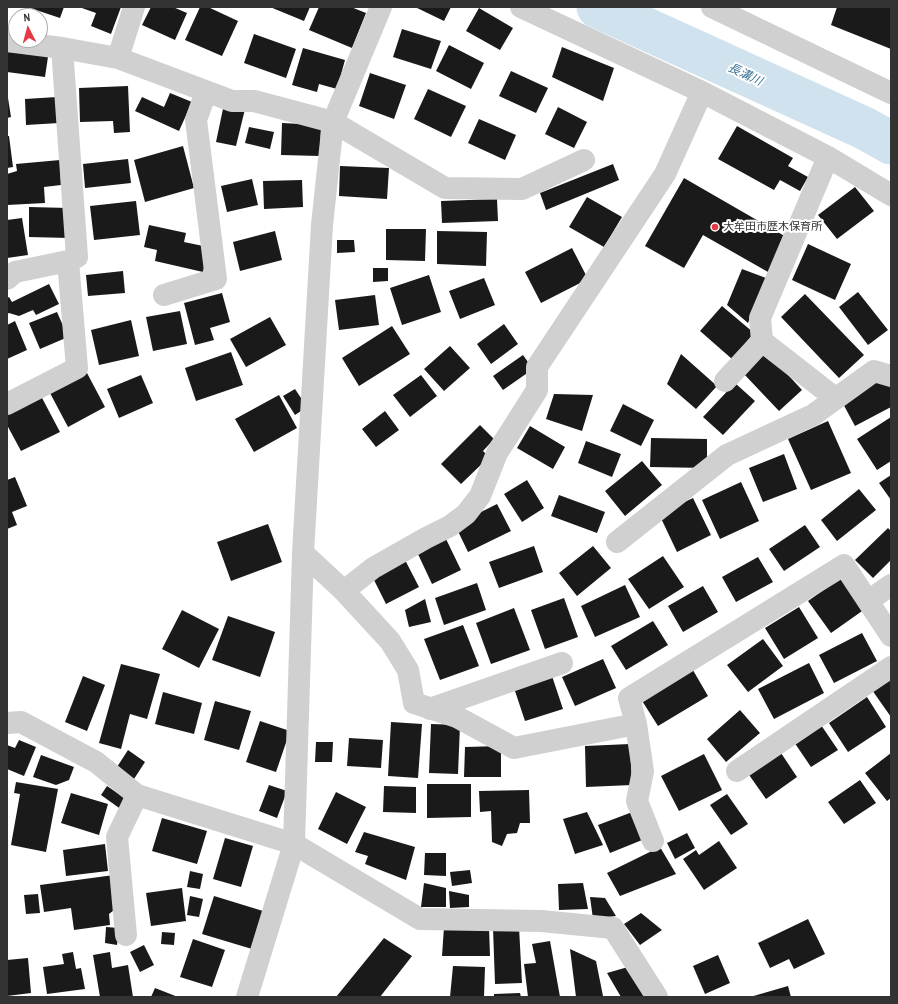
<!DOCTYPE html>
<html>
<head>
<meta charset="utf-8">
<style>
  body { margin:0 }
  #map { position:relative; width:898px; height:1004px; overflow:hidden; background:#fff; font-family:"Archivo Narrow",sans-serif }
  canvas { display:block }
  .frame { position:absolute; inset:0; border:8px solid #333; pointer-events:none }
  .north { position:absolute; left:8px; top:8px; width:40px; height:40px; box-sizing:border-box; background:#fff; border:1px solid #adadad; border-radius:50%; rotate:354deg; font-size:11px; font-weight:700; line-height:16px; text-align:center; color:#333 }
  .north::after { content:''; display:block; margin:auto; width:14px; height:18px; background:#e63946; clip-path:polygon(50% 0,100% 100%,50% 72%,0 100%) }
</style>
</head>
<body>
<div id="map">
<canvas width="898" height="1004"></canvas>
<div class="frame"></div>
<div class="north">N</div>
</div>
<script>
const ctx = document.querySelector('canvas').getContext('2d');
ctx.lineJoin = 'round';
function toPath(rows) {
  const path = new Path2D();
  for (const r of rows) {
    path.moveTo(r[0], r[1]);
    for (let i = 2; i < r.length; i += 2) path.lineTo(r[i], r[i + 1]);
  }
  return path;
}
function stroke(path, color, width, dash) {
  ctx.strokeStyle = color;
  ctx.lineWidth = width;
  ctx.lineCap = dash ? 'butt' : 'round';
  ctx.setLineDash(dash || []);
  ctx.stroke(path);
}
function fillPath(path, color) {
  ctx.fillStyle = color;
  ctx.fill(path, 'evenodd');
}
function label(font, color, halo, rows, align = 'center') {
  ctx.font = font + ' "Archivo Narrow","Noto Sans JP",sans-serif';
  ctx.lineWidth = 4;
  ctx.setLineDash([]);
  ctx.textBaseline = 'middle';
  ctx.strokeStyle = halo;
  ctx.fillStyle = color;
  for (const [text, x, y, turn = 0] of rows) {
    ctx.save();
    ctx.translate(x, y);
    ctx.rotate((+turn || 0) * Math.PI / 180);
    ctx.textAlign = isNaN(turn) ? turn : align;
    if (halo) ctx.strokeText(text, 0, 0);
    ctx.fillText(text, 0, 0);
    ctx.restore();
  }
}
const river = toPath([
  [598,7,864,128,891,143]
]);
const building = toPath([
  [27,7,64,7,60,18],
  [79,7,121,7,111,34,91,26,96,13],
  [151,7,173,7,187,13,175,40,142,25],
  [200,7,208,7,238,21,222,56,185,40],
  [270,7,310,7,304,21],
  [319,7,351,7,366,13,352,48,309,30],
  [415,7,451,7,444,21],
  [837,7,891,7,891,49,831,25],
  [479,8,513,28,500,50,466,31],
  [402,29,441,41,431,69,393,57],
  [254,34,296,49,286,78,244,63],
  [9,45,49,50,45,77,7,72,7,58],
  [449,45,484,63,471,89,436,71],
  [562,47,614,68,603,101,552,77],
  [303,48,345,60,337,89,319,84,317,92,292,85],
  [511,71,548,88,536,113,499,96],
  [370,73,406,85,394,119,359,106],
  [128,86,130,132,114,133,113,121,80,122,79,88],
  [428,89,466,106,451,137,414,119],
  [170,93,192,102,179,131,135,111,142,97,164,107],
  [57,97,59,123,26,125,25,99],
  [7,98,8,98,11,117,7,118],
  [224,104,245,109,236,146,216,142],
  [558,107,587,122,574,148,545,134],
  [479,119,516,135,505,160,468,143],
  [282,123,321,125,320,156,281,155],
  [737,126,793,158,788,166,808,177,800,191,780,180,774,190,718,159],
  [249,127,274,132,270,149,245,143],
  [7,136,9,136,13,167,7,168],
  [183,146,194,188,145,202,134,160],
  [128,159,131,183,85,188,83,164],
  [60,160,61,185,44,187,45,203,7,205,7,174,17,171,16,164],
  [613,164,619,180,546,210,540,193],
  [340,166,389,168,387,199,339,196],
  [684,178,788,238,768,272,703,235,684,268,645,246],
  [252,179,258,205,227,212,221,186],
  [302,180,303,207,264,209,263,181],
  [855,187,874,211,837,239,818,215],
  [587,197,622,217,604,247,569,227],
  [497,199,498,221,442,223,441,201],
  [136,201,140,235,94,240,90,206],
  [29,207,69,208,69,238,29,237],
  [22,218,28,255,7,258,7,220],
  [149,225,186,233,184,242,208,247,203,272,155,261,157,250,144,247],
  [386,229,426,229,425,261,386,260],
  [275,231,282,260,240,271,233,242],
  [437,231,487,232,486,266,437,264],
  [337,240,354,240,355,252,337,253],
  [808,244,851,264,835,300,792,280],
  [572,248,588,279,541,303,525,272],
  [373,268,388,268,388,281,373,282],
  [742,269,766,278,748,323,727,305],
  [123,271,125,293,88,296,86,275],
  [429,275,441,312,402,325,390,288],
  [484,278,495,305,460,319,449,291],
  [49,284,59,304,36,315,33,310,19,316,9,313,7,314,7,298,9,297,12,302],
  [858,292,888,330,868,345,839,307],
  [222,293,230,322,210,328,214,340,195,345,184,303],
  [805,294,864,355,839,378,781,317],
  [375,295,379,325,339,330,335,300],
  [722,306,754,333,732,359,700,331],
  [180,311,187,344,153,351,146,317],
  [57,312,68,337,40,349,29,323],
  [270,317,286,345,246,367,230,339],
  [131,320,139,356,99,365,91,330],
  [15,321,27,350,7,359,7,325],
  [504,324,518,344,491,364,477,344],
  [392,326,410,354,359,386,342,358],
  [450,346,470,368,444,391,424,369],
  [766,351,802,390,779,411,743,373],
  [231,352,243,385,196,401,185,368],
  [681,354,717,386,696,409,667,384],
  [523,355,533,369,503,390,493,376],
  [87,373,105,407,68,427,50,393],
  [141,375,153,403,119,418,107,389],
  [421,375,437,396,410,417,393,395],
  [884,377,891,389,891,407,855,426,841,400],
  [735,383,755,401,723,435,703,417],
  [295,389,307,407,295,415,283,396],
  [554,394,593,395,582,431,546,419],
  [279,395,297,428,254,452,235,419],
  [41,396,60,432,21,451,7,425,7,414],
  [623,404,654,420,641,446,610,431],
  [385,411,399,430,376,447,362,429],
  [891,417,891,461,877,470,857,439],
  [828,421,851,473,811,490,788,439],
  [480,425,494,439,483,451,489,457,461,484,441,464],
  [530,426,565,447,553,469,517,448],
  [651,438,707,439,707,468,650,467],
  [586,441,621,454,612,477,578,463],
  [784,454,797,489,763,502,749,468],
  [642,461,662,485,625,516,605,491],
  [891,475,891,500,879,483],
  [15,477,27,506,12,512,17,525,7,529,7,480],
  [527,480,544,508,522,522,504,494],
  [741,482,759,521,720,539,702,500],
  [859,489,876,510,837,541,821,520],
  [559,495,605,512,597,533,551,516],
  [693,498,711,535,677,552,659,514],
  [497,504,511,531,468,552,455,525],
  [268,524,282,562,231,581,217,542],
  [805,525,820,547,784,571,769,549],
  [888,528,891,531,891,560,873,578,855,560],
  [446,539,461,570,432,584,417,552],
  [534,546,543,572,499,588,489,562],
  [593,546,611,568,577,596,559,573],
  [663,556,684,587,649,609,628,579],
  [758,557,773,582,736,602,722,577],
  [404,558,419,587,386,604,371,574],
  [842,577,865,609,831,633,808,601],
  [477,583,486,610,444,625,435,598],
  [625,585,640,617,595,637,581,606],
  [703,586,718,612,683,632,668,606],
  [564,598,578,637,545,649,531,610],
  [425,599,431,622,409,627,405,610],
  [799,607,818,638,784,659,765,628],
  [514,608,530,650,491,664,476,623],
  [182,610,219,629,199,668,162,649],
  [228,616,275,632,260,677,212,660],
  [653,621,668,645,626,670,611,646],
  [463,625,479,666,440,680,424,639],
  [862,633,877,661,834,683,819,655],
  [763,639,783,666,748,692,727,665],
  [603,659,616,688,575,706,562,677],
  [809,663,824,693,774,719,758,689],
  [121,664,160,674,147,719,130,714,121,749,99,743],
  [690,665,708,696,658,726,639,696],
  [83,676,105,685,87,731,65,722],
  [552,676,563,709,525,721,514,688],
  [891,677,891,717,872,690],
  [163,692,202,703,194,734,155,724],
  [867,697,886,727,848,752,829,723],
  [215,701,251,711,239,750,204,740],
  [740,710,760,733,726,762,707,739],
  [260,721,290,731,276,772,246,762],
  [391,722,422,724,418,778,388,776],
  [431,724,460,725,458,774,429,773],
  [821,725,838,750,811,767,794,742],
  [349,738,383,740,381,768,347,766],
  [19,740,36,747,24,776,7,769,7,745,15,748],
  [316,742,333,742,332,762,315,762],
  [630,744,632,785,586,787,585,746],
  [501,746,501,777,464,777,465,747],
  [128,750,145,762,134,779,117,767],
  [779,750,797,777,766,799,747,772],
  [891,753,891,798,887,801,865,773],
  [704,754,722,790,679,811,661,776],
  [41,755,74,767,69,780,56,785,33,777],
  [860,780,876,803,844,824,828,802],
  [16,782,58,789,46,852,11,845,20,794,14,793],
  [427,784,471,784,471,817,427,818],
  [269,785,287,791,277,818,259,811],
  [107,786,129,801,122,810,101,795],
  [384,786,416,787,416,813,383,812],
  [529,790,530,823,520,823,517,833,507,834,502,846,492,842,491,811,480,812,479,791],
  [336,792,366,807,347,844,318,829],
  [71,793,108,804,99,835,61,823],
  [727,794,748,824,731,835,710,805],
  [635,811,647,838,610,853,598,825],
  [587,812,603,845,575,854,563,819],
  [162,818,207,831,197,864,152,851],
  [364,832,415,847,406,880,365,864,368,856,355,852],
  [687,833,695,848,675,859,667,843],
  [225,838,253,846,241,887,213,879],
  [719,841,737,868,704,890,683,859,696,850,699,855],
  [105,844,108,871,66,876,63,850],
  [660,847,676,874,620,896,607,873],
  [425,853,446,853,446,876,424,875],
  [470,870,472,883,452,886,450,872],
  [190,871,203,874,200,889,187,887],
  [114,875,118,907,109,914,110,925,74,930,71,908,44,912,40,885],
  [424,883,446,888,446,907,421,907],
  [583,883,588,909,559,910,558,884],
  [182,888,186,921,151,926,146,893],
  [449,891,469,895,469,907,450,908],
  [38,894,40,913,26,914,24,895],
  [190,896,203,899,199,917,187,915],
  [214,896,263,911,252,949,202,934],
  [590,897,605,898,616,916,593,919],
  [641,913,662,930,640,945,624,924],
  [808,919,825,954,794,969,789,959,770,968,758,943],
  [106,927,119,928,117,945,105,943],
  [444,927,489,927,490,956,442,956],
  [519,927,522,983,495,984,493,928],
  [162,932,175,933,174,945,161,944],
  [384,938,412,956,380,997,336,997],
  [193,939,225,950,212,987,180,977],
  [550,941,560,997,528,997,524,964,536,963,532,944],
  [144,945,154,965,140,972,130,952],
  [570,949,596,961,603,996,576,997],
  [73,952,76,969,81,968,85,989,47,994,43,967,64,964,62,954],
  [110,952,112,968,128,965,133,997,100,997,93,955],
  [718,955,730,983,705,994,693,966],
  [28,958,31,993,7,996,7,960],
  [453,966,485,967,484,997,450,997],
  [628,967,646,997,621,997,607,973],
  [788,986,791,997,750,997],
  [155,988,178,997,151,997],
  [520,993,521,997,494,997,494,994]
]);
const minor = toPath([
  [521,7,702,92,828,157,891,195],
  [712,7,891,93],
  [7,41,62,48],
  [118,58,134,7],
  [828,157,760,318,762,341,835,398],
  [7,279,15,272,68,261],
  [164,295,216,279,196,120,206,92],
  [725,381,762,341],
  [7,404,77,368,68,261,77,257,62,48,118,58,232,101,254,101,333,122,445,188,522,189,584,160],
  [617,542,727,455,813,415,874,371,891,376],
  [303,553,344,591,390,641,408,670,414,703,457,717,514,748,636,724],
  [344,591,373,568,426,538,450,526,466,514,480,496,497,453,537,390,537,367,665,174,702,92],
  [868,601,891,585],
  [430,709,562,663],
  [7,723,21,722,96,762,137,795,294,844,420,919,541,921,613,928,657,997],
  [737,771,891,667],
  [653,841,637,801,643,771,636,724,629,698,844,565,891,636],
  [126,935,117,837,137,795],
  [247,997,294,844,303,553,322,225,333,122,381,7]
]);
const markers = [
  [715,227,4,"#e63946"]
];
const poiNames = [
  ["大牟田市歴木保育所",723,227]
];
const waterNames = [
  ["長溝川",745,75,25]
];
stroke(river, '#cfe2ee', 43);
fillPath(building, '#1a1a1a');
stroke(minor, '#d0d0d0', 22);
for (const [x, y, r, color] of markers) {
  const dot = new Path2D();
  dot.arc(x, y, r, 0, 2 * Math.PI);
  ctx.fillStyle = color;
  ctx.fill(dot);
  stroke(dot, '#fff', 1.5);
}
label('11px', '#333', '#fff', poiNames, 'left');
label('italic 12px', '#3f7597', '#fff', waterNames);
</script>
</body>
</html>
